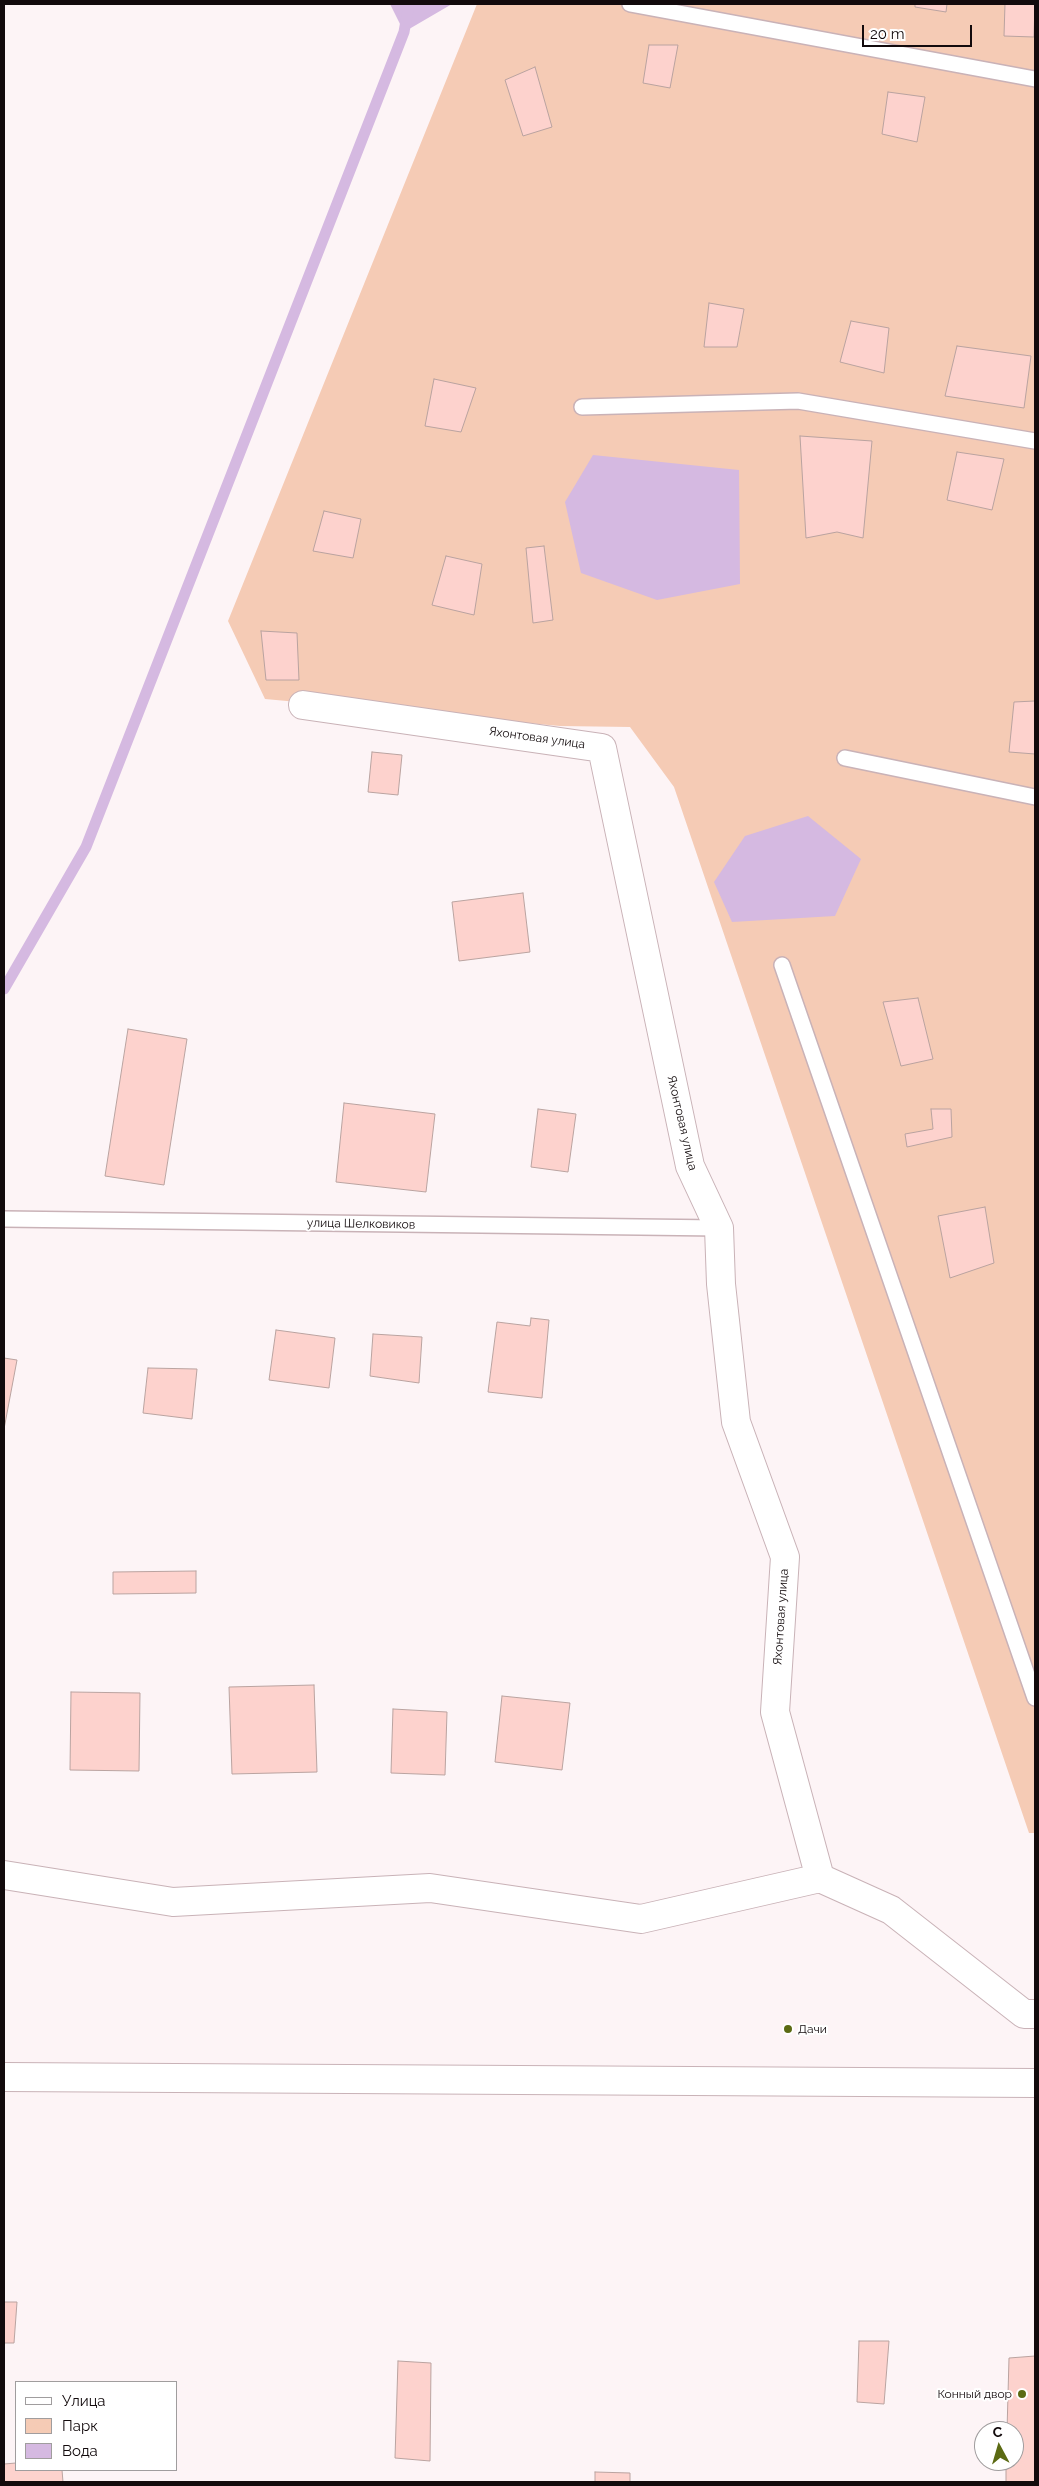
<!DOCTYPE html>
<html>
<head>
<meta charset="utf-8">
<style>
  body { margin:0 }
  #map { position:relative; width:1039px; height:2486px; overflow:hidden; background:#fdf4f6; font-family:Raleway,sans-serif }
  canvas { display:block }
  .frame { position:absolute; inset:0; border:5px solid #120a0c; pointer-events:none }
  .legend { position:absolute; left:15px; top:2381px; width:162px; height:90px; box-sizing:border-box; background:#fff; border:1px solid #a09d9e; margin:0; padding:6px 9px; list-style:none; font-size:15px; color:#120a0c }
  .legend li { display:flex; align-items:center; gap:10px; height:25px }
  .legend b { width:25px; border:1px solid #a09d9e }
  .north { position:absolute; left:974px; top:2421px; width:50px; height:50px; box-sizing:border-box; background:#fff; border:1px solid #a09d9e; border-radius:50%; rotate:354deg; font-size:14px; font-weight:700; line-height:20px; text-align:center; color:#120a0c }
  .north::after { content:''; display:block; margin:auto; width:18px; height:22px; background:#5b6a13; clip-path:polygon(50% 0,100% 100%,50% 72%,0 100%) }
  .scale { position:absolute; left:862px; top:25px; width:110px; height:22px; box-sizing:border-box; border:2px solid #120a0c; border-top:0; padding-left:6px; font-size:15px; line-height:18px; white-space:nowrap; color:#120a0c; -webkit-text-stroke:4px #fff; paint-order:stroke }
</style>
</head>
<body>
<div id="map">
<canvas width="1039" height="2486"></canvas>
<div class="frame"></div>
<ul class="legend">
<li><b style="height:6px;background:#fff"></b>Улица</li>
<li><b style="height:14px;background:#f5cbb5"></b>Парк</li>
<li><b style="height:14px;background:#d5b9e1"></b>Вода</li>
</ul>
<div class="north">С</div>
<div class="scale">20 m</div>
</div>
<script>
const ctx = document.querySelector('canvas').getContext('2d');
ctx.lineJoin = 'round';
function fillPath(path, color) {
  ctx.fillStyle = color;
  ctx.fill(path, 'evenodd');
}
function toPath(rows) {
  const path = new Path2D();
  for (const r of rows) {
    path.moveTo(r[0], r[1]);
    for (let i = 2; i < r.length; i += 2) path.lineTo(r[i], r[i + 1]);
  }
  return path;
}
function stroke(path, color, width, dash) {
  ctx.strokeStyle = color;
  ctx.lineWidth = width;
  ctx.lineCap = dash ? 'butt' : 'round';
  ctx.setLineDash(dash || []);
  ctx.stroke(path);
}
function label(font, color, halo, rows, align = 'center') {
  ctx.font = font + ' Raleway,sans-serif';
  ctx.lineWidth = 4;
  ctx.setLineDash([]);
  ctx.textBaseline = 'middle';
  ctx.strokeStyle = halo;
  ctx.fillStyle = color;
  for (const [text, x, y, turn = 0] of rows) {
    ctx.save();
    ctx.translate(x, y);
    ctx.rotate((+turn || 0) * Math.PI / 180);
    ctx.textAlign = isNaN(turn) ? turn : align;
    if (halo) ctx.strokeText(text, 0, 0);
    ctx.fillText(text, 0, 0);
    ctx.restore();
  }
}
const green = toPath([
  [477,4,1035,4,1035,1833,1029,1833,674,787,630,727,560,726,265,699,228,621]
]);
const water = toPath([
  [390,4,452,4,404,32],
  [593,455,739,470,740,584,657,600,581,573,565,502],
  [808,816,861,859,835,916,732,922,714,882,745,836]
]);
const stream = toPath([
  [4,989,86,847,404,32,409,4]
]);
const building = toPath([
  [915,4,947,4,946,12,915,7,915,4],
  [1005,4,1035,4,1034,37,1004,36,1005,4],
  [649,45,678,45,670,88,643,83,649,45],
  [535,67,552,127,523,136,505,80,535,67],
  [888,92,925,97,917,142,882,134,888,92],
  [709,303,744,309,737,347,704,347,709,303],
  [851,321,889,328,884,373,840,362,851,321],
  [957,346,1031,356,1024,408,945,396,957,346],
  [434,379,476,388,461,432,425,426,434,379],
  [800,436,872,441,863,538,837,532,806,538,800,436],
  [957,452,1004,459,992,510,947,500,957,452],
  [324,511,361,519,353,558,313,551,324,511],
  [544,546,553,620,533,623,526,548,544,546],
  [446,556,482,564,474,615,432,605,446,556],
  [261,631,297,633,299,680,266,680,261,631],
  [1035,701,1035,754,1009,752,1014,702,1035,701],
  [372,752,402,755,398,795,368,792,372,752],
  [523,893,530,952,459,961,452,902,523,893],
  [918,998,933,1059,901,1066,883,1002,918,998],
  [128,1029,187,1039,164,1185,105,1176,128,1029],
  [344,1103,435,1114,426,1192,336,1182,344,1103],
  [538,1109,576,1114,568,1172,531,1167,538,1109],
  [931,1109,951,1109,952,1137,907,1147,905,1134,933,1129,931,1109],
  [985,1207,994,1263,950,1278,938,1216,985,1207],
  [531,1318,549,1320,542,1398,488,1392,497,1322,530,1326,531,1318],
  [276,1330,335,1338,329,1388,269,1380,276,1330],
  [373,1334,422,1337,419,1383,370,1376,373,1334],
  [4,1358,17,1360,4,1429,4,1358],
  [148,1368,197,1369,192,1419,143,1413,148,1368],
  [196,1571,196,1593,113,1594,113,1572,196,1571],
  [314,1685,317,1772,232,1774,229,1687,314,1685],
  [71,1692,140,1693,139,1771,70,1770,71,1692],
  [502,1696,570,1703,562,1770,495,1762,502,1696],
  [393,1709,447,1712,445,1775,391,1773,393,1709],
  [4,2302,17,2302,14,2343,4,2343,4,2302],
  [859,2341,889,2341,884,2404,857,2402,859,2341],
  [1035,2356,1035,2482,1006,2482,1006,2461,1014,2461,1014,2431,1007,2431,1009,2358,1035,2356],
  [398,2361,431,2363,430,2461,395,2458,398,2361],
  [16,2463,16,2470,62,2470,63,2482,4,2482,4,2464,16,2463],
  [595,2472,630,2473,630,2482,595,2482,595,2472]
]);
const lane = toPath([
  [630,4,1035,79],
  [582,407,798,401,1035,441],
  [845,758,1035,797],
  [782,965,1035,1698],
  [4,1219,719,1228]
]);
const street = toPath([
  [303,705,602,748,690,1166,719,1228,721,1284,736,1422,785,1557,775,1712,820,1878],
  [4,1875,173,1902,430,1888,641,1919,820,1878,891,1910,1024,2014,1035,2014]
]);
const secondary = toPath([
  [4,2077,1035,2083]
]);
const markers = [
  [788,2029,5,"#5b6a13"],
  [1022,2394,5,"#5b6a13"]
];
const streetNames = [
  ["Яхонтовая улица",537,738,8],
  ["Яхонтовая улица",682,1123,77],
  ["улица Шелковиков",361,1224,1],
  ["Яхонтовая улица",781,1617,-86]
];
const poiNames = [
  ["Дачи",798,2029],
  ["Конный двор",1012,2394,"right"]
];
fillPath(green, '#f5cbb5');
fillPath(water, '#d5b9e1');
stroke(stream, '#d5b9e1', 11);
fillPath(building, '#fdd2cd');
stroke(building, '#baa3a0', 1);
stroke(lane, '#c9b2b7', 18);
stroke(street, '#c9b2b7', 30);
stroke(secondary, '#c9b2b7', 30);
stroke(lane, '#fff', 15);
stroke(street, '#fff', 28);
stroke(secondary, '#fff', 28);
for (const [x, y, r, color] of markers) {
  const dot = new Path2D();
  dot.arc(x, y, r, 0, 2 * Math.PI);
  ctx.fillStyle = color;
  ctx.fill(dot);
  stroke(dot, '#fff', 2);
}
label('12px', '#120a0c', '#fff', streetNames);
label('12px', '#120a0c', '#fff', poiNames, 'left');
</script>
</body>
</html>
